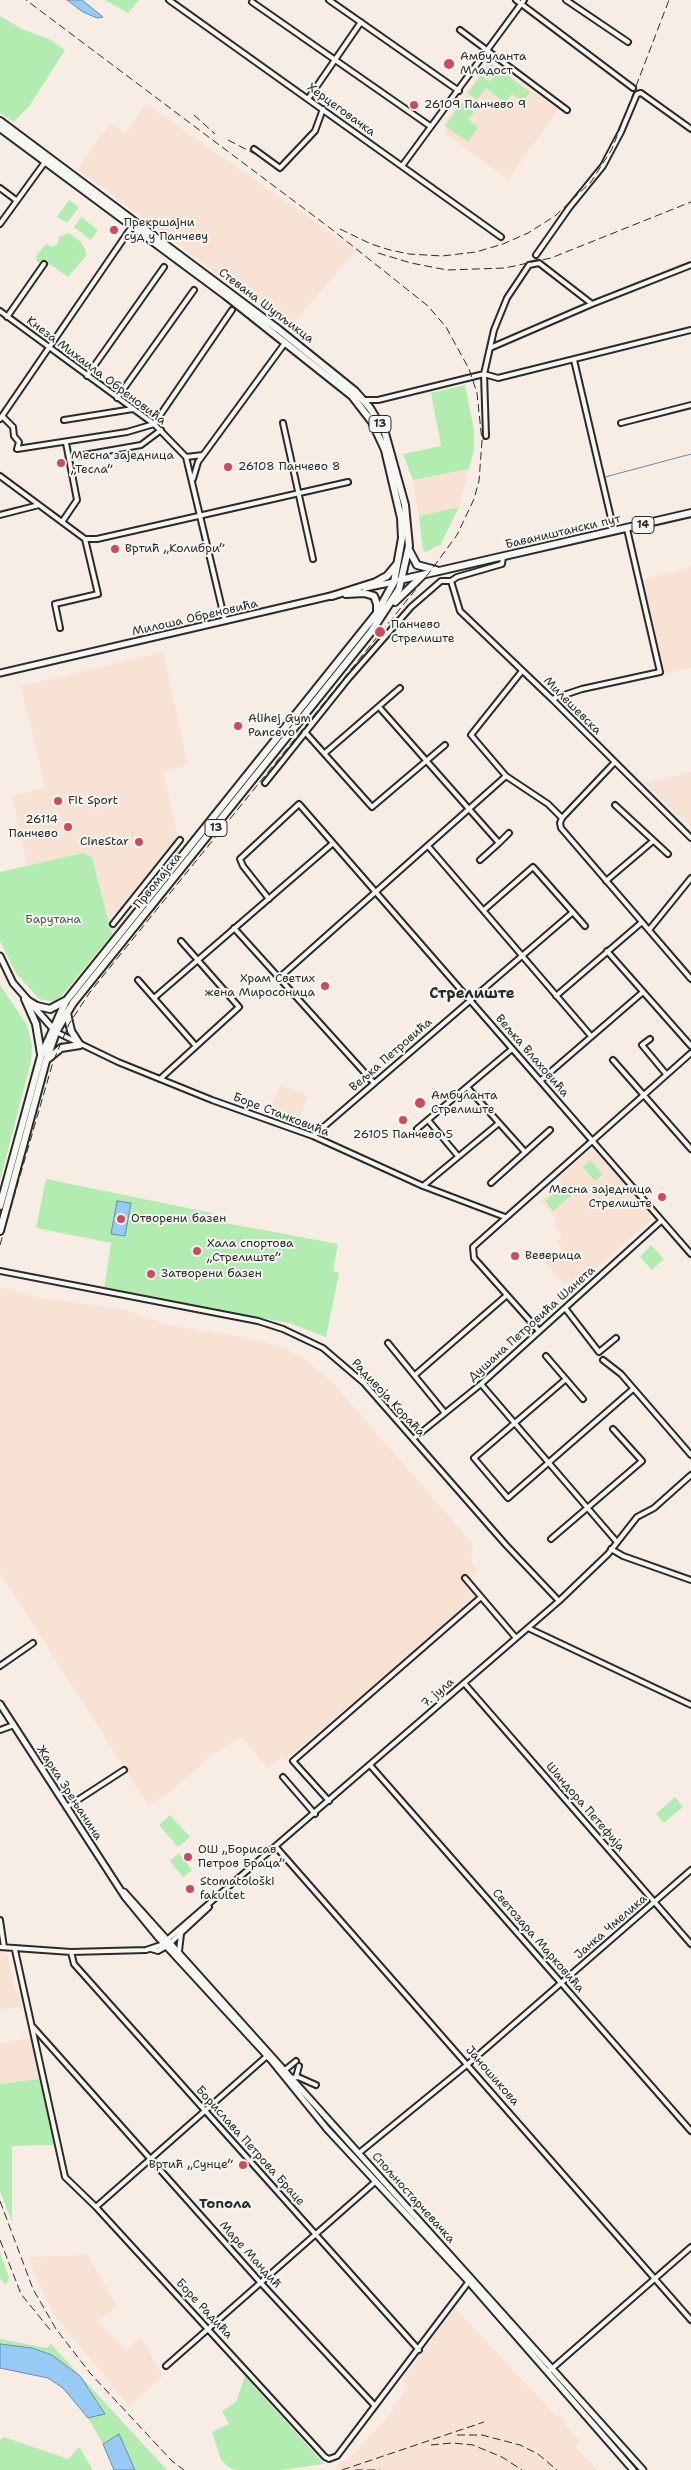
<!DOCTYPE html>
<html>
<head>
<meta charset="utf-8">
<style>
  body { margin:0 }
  canvas { display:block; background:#f7ede4 }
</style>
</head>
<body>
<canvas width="691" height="2470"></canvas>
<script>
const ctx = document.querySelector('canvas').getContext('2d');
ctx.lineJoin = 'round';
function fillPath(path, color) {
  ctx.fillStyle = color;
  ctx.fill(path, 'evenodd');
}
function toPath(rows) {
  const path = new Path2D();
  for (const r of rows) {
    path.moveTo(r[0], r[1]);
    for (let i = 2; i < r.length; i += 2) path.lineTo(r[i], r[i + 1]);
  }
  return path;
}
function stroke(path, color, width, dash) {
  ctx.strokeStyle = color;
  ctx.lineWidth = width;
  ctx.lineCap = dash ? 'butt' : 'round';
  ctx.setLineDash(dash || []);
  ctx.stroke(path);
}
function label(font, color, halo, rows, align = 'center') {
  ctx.font = font + ' "Shantell Sans",sans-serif';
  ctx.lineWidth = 4;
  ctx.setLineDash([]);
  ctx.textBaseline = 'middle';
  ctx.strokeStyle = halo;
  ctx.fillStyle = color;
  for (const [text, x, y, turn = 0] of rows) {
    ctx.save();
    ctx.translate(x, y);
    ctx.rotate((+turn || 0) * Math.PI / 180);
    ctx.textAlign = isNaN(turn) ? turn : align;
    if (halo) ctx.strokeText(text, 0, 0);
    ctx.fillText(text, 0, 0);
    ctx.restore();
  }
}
const built = toPath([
  [489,62,559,109,508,179,443,132,446,128,442,125],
  [146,104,356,250,290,328,77,169,110,124,126,133],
  [469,469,459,507,419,516,413,480],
  [691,567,691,668,665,674,643,579],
  [163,652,188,765,163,771,181,850,112,935,92,857,83,853,27,866,12,796,45,788,21,686],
  [691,772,691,827,645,783],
  [280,1085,308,1096,297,1124,269,1114],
  [585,1149,593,1150,650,1213,650,1221,574,1288,570,1282,565,1286,545,1263,562,1248,557,1242,562,1237,553,1225,557,1221,541,1201,562,1182,557,1175],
  [0,1287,41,1298,127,1310,168,1325,251,1338,288,1350,303,1358,332,1382,473,1544,471,1563,478,1571,464,1583,476,1599,285,1760,281,1757,268,1768,241,1737,213,1754,170,1792,148,1805,0,1573],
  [0,1951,7,1954,15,1991,19,1992,23,2007,0,2009],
  [32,2038,39,2079,0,2084,0,2043],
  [88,2255,118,2308,96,2320,126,2350,141,2337,163,2376,129,2406,55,2316,44,2295,28,2257],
  [455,2308,557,2417,561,2414,567,2422,565,2425,580,2441,576,2447,598,2470,336,2470,337,2464,349,2459,394,2410,392,2407,409,2387,402,2380]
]);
const green = toPath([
  [105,0,139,0,128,13],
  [0,16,22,29,49,39,65,50,30,105,14,122,0,113],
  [490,63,530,92,523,101,512,94,505,103,486,88,477,100,468,93,481,75,490,82,492,79,483,72],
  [461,103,474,112,468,120,478,127,468,142,445,126],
  [69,200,79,207,67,223,57,217],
  [81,217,98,230,91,240,74,227],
  [69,233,81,242,86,251,86,256,68,277,51,265,37,262,36,256,46,244,53,247,58,243,59,237],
  [465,385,474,430,474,449,469,469,413,480,403,454,441,446,431,393],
  [459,507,441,544,426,552,423,550,419,516],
  [83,853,92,857,112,935,58,1000,55,1002,39,999,16,973,0,941,0,872],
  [0,985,27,1025,32,1045,31,1061,0,1181],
  [590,1160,603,1174,595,1181,583,1167],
  [46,1179,212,1213,210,1220,338,1244,333,1271,339,1273,326,1337,289,1323,104,1290,111,1243,36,1228],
  [565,1184,573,1194,553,1211,545,1201],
  [651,1245,664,1259,652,1270,640,1257],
  [675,1797,683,1807,664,1823,656,1814],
  [170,1815,190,1837,178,1847,159,1825],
  [179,1853,192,1870,183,1877,170,1861],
  [39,2079,55,2145,12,2146,12,2222,0,2191,0,2084],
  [0,2252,9,2278,6,2285,0,2279],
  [0,2339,47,2348,51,2344,167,2470,135,2470,119,2434,103,2444,88,2418,105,2414,80,2376,52,2355,32,2348,0,2344],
  [245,2376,324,2464,280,2470,239,2470,230,2468,221,2460,212,2432,229,2424,222,2411,236,2402],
  [4,2437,68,2459,79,2447,93,2470,0,2470,0,2440]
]);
const water = toPath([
  [67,0,82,0,103,17,97,18,83,12,67,0],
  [117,1201,131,1203,125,1236,111,1234,117,1201],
  [0,2344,32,2348,52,2355,80,2376,105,2414,88,2418,63,2388,48,2378,0,2368,0,2344],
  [119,2434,135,2470,114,2470,103,2444,119,2434]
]);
const stream = toPath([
  [605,477,691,454]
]);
const minor = toPath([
  [169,0,501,237],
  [329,0,459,91],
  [516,0,633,88],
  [566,0,628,42],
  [252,2,430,126],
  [460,30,567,110],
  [308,99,361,22],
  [254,149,280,168,315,131,323,109],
  [402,166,524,0],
  [0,188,16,200],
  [0,224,45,162],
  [536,255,569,208,603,166,621,132,637,94,641,93,691,129],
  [0,311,154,424,186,457,225,621],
  [7,317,44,264],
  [490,348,592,304,691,265],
  [574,360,614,531],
  [484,374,498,378,691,330],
  [87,376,164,267],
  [117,398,194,290],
  [364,400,378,400,484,374],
  [2,416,13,427,14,436,19,442,17,449,127,432,154,424],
  [0,419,133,225],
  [64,420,133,409],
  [283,423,313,559],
  [621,423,691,405],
  [154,424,232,310],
  [486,436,484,374,494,330,507,298,529,265,539,263,592,304],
  [78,456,141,445,161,430],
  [186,457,203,455],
  [0,476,85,539],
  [193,479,198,462,285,343],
  [0,515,39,505],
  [62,522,77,500,66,443],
  [85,539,97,539,348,482],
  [451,581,460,611,552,699,691,838],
  [60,628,55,604,98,594,85,539],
  [522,671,471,735,506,776,548,804,562,818],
  [552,699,582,689,660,672,627,529],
  [379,707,499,843,480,860],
  [305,732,372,807,445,745],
  [325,753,400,688],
  [614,763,562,818,560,823,561,828,691,979],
  [265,783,348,679,411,607,441,581,451,581,457,577,502,564,503,557],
  [615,805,668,854],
  [499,843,509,833],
  [428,846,591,1036],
  [606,881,653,841],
  [269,899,243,866,240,859,299,804,691,1254],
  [484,910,533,867,585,926],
  [113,924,180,840],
  [234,928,374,1083],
  [649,930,691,878],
  [607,951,691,1046],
  [280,977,506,776],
  [138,980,195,1045],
  [556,996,642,922],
  [154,998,332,844],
  [56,1032,118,1062,212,1100,313,1136,423,1186,505,1217],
  [650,1039,642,1045,666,1074],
  [613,1060,691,1149],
  [160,1079,239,1007,181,941],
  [540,1081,643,992],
  [467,1087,525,1152],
  [428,1120,458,1156],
  [417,1129,512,1049],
  [313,1136,573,912],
  [491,1183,550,1130],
  [423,1186,499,1123],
  [0,1271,258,1321,283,1329,323,1348,364,1383,506,1545,559,1601],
  [565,1308,599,1352,616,1338],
  [539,1331,474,1258,473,1247,691,1053],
  [388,1343,445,1413],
  [546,1356,583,1399],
  [603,1360,621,1374,691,1455],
  [415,1375,507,1295],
  [566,1379,474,1458,508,1498,633,1389],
  [481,1384,616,1541],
  [413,1439,481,1384,661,1221],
  [551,1539,642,1461,613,1429],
  [611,1549,623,1556,691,1580],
  [465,1578,516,1638],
  [528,1628,691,1705],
  [0,1666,33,1643],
  [464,1683,691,1944],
  [0,1730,14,1725],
  [370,1765,691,2131],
  [283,1777,315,1814],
  [329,1801,293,1761,480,1598],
  [67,1807,124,1770],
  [276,1847,691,2320],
  [0,1920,4,1947],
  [0,1947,71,1952,146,1950,161,1945,559,1601,608,1554,637,1517,654,1508,691,1475],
  [151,1949,158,1951,167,1946,209,1907],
  [15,1950,65,2177,96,2207,325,2457,329,2459,337,2456,470,2280],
  [179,1951,181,1934],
  [71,1952,74,1964,419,2350],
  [33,2027,260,2282,375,2406],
  [285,2070,296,2061],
  [296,2077,299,2066],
  [292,2078,298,2077,316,2085],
  [359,2153,468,2064,691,1870],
  [96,2207,267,2056],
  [166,2366,375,2182],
  [548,2372,691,2247]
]);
const tertiary = toPath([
  [365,588,394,582],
  [0,673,335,595],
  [0,956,13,983,55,1031],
  [0,1704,125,1897,157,1936,271,2060,327,2129,469,2282,633,2470],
  [124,1892,643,2470]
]);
const primary = toPath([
  [0,121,278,329,355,391,370,408,385,433,405,505,409,546,399,589,371,632,73,1003,56,1032,46,1061,0,1231],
  [0,128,225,295,352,396,372,422,385,450,401,518,402,538,394,582,377,613,66,1001,41,1056,0,1206],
  [409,550,417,565,436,570],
  [400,580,691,513],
  [346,594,364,593,374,596,377,604,377,612],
  [332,596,376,582,387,576,397,564],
  [395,602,422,576],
  [25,999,36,1024,41,1054],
  [25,999,37,1006,50,1009,65,1001],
  [49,1058,61,1048,80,1045,71,1031,67,1013]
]);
const rail = toPath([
  [194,115,215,134],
  [228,140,255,154],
  [340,229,371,244,390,250,409,254,442,256,476,252,503,244,528,233,555,216,591,182,612,149,669,0],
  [378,253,411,263,447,270,505,268,551,258,691,202],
  [0,1245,53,1062,69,1024,90,992,429,573,457,535,474,499,479,481,482,441,477,393,469,369,446,327,428,306,330,228,26,0],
  [0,2201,33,2289,56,2329,90,2373,172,2461,184,2470],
  [0,2240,21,2294,51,2331],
  [457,2435,482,2435,520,2445,538,2454,557,2470],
  [431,2445,452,2443,473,2445,502,2457,522,2470],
  [342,2470,484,2422],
  [355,2470,380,2470]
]);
const markers = [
  [449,64,6,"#d1495b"],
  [414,105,5,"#d1495b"],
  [114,230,5,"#d1495b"],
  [61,463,5,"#d1495b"],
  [228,467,5,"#d1495b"],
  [115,549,5,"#d1495b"],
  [380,632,6,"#d1495b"],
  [238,726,5,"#d1495b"],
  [58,801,5,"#d1495b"],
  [68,827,5,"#d1495b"],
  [139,842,5,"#d1495b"],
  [325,986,5,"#d1495b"],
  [420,1103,6,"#d1495b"],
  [403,1120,5,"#d1495b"],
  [662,1197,5,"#d1495b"],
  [121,1219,5,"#d1495b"],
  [197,1251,5,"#d1495b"],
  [515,1256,5,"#d1495b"],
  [151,1274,5,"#d1495b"],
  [188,1857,5,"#d1495b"],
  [190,1889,5,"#d1495b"],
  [243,2165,5,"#d1495b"]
];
const shields = [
  [380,424,22],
  [643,525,22],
  [216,828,22]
];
const shieldNames = [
  ["13",380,424],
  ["14",643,525],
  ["13",216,828]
];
const poiNames = [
  ["Амбуланта",460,57],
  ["Младост",460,71],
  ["26109 Панчево 9",424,105],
  ["Прекршајни",124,223],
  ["суд у Панчеву",124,237],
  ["Месна заједница",71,456],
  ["„Тесла”",71,470],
  ["26108 Панчево 8",238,467],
  ["Вртић „Колибри”",125,549],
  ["Панчево",391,625],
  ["Стрелиште",391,639],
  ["Alihej Gym",248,719],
  ["Pancevo",248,733],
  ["Fit Sport",68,801],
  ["26114",58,820,"right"],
  ["Панчево",58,834,"right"],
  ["CineStar",129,842,"right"],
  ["Храм Светих",315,979,"right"],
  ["жена Миросоница",315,993,"right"],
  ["Амбуланта",431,1096],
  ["Стрелиште",431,1110],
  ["26105 Панчево 5",403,1135,"center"],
  ["Месна заједница",652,1190,"right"],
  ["Стрелиште",652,1204,"right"],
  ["Отворени базен",131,1219],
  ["Хала спортова",207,1244],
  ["„Стрелиште”",207,1258],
  ["Веверица",525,1256],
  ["Затворени базен",161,1274],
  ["ОШ „Борисав",198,1850],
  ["Петров Браца”",198,1864],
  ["Stomatološki",200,1882],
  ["fakultet",200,1896],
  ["Вртић „Сунце”",233,2165,"right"]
];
const streetNames = [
  ["Херцеговачка",341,110,36],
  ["Стевана Шупљикца",266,306,37],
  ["Кнеза Михаила Обреновића",96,371,37],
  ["Баваништански пут",563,532,-13],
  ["Милоша Обреновића",195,618,-13],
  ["Милешевска",572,706,45],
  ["Првомајска",158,881,-51],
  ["Вељка Петровића",391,1055,-41],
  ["Вељка Влаховића",532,1056,49],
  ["Боре Станковића",281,1115,21],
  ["Душана Петровића Шанета",532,1324,-42],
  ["Радивоја Кораћа",388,1398,47],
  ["7. јула",438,1693,-41],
  ["Жарка Зрењанина",69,1793,57],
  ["Шандора Петефија",585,1807,49],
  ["Јанка Чмелика",611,1927,-41],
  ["Светозара Марковића",538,1941,49],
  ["Јаношикова",492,2076,49],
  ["Борислава Петрова Браце",250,2146,48],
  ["Спољностарчевачка",413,2198,48],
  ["Маре Мандић",250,2255,48],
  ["Боре Радића",204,2309,47]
];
const parkNames = [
  ["Барутана",53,920]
];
const neighbourhoodNames = [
  ["Топола",225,2204]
];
const quarterNames = [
  ["Стрелиште",472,994]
];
fillPath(built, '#f8e2d3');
fillPath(green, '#b2ecb1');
fillPath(water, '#97cbf5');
stroke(water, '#6c8ba4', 1);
stroke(stream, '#6c8ba4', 1);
stroke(minor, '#2b2b2b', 8);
stroke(tertiary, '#2b2b2b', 9);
stroke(primary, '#2b2b2b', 10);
stroke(minor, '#f6f6f2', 4);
stroke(tertiary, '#f6f6f2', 5);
stroke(primary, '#f6f6f2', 6);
stroke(rail, '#2b2b2b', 1, [8, 4]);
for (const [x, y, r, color] of markers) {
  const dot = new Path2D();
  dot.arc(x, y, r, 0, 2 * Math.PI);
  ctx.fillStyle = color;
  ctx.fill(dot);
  stroke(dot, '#f6f6f2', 2);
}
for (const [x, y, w] of shields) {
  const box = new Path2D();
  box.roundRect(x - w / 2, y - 8.5, w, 17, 4);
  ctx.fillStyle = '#f6f6f2';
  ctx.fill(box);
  stroke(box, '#2b2b2b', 1);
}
label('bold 11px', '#2b2b2b', null, shieldNames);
label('12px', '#2b2b2b', '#f6f6f2', poiNames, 'left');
label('12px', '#2b2b2b', '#f6f6f2', streetNames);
label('12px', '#4d5b4c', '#f6f6f2', parkNames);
label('bold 14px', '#2b2b2b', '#f6f6f2', neighbourhoodNames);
label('bold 15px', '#2b2b2b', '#f6f6f2', quarterNames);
</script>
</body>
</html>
